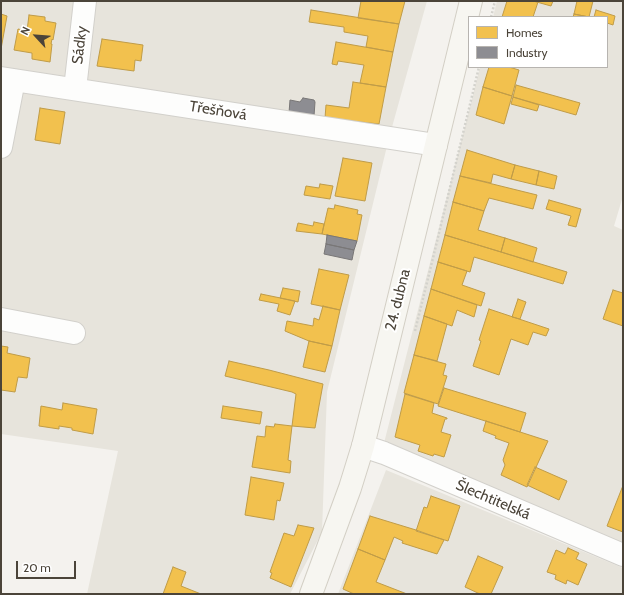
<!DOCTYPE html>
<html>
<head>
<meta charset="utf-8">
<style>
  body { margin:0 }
  #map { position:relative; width:624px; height:595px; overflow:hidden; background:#f4f2ee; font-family:Cabin,sans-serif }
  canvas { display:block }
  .frame { position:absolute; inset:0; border:2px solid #4b4439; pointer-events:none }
  .legend { position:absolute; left:468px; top:16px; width:140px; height:52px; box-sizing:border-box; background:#fff; border:1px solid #b7b4b0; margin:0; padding:5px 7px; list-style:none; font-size:12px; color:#4b4439 }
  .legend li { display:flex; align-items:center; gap:8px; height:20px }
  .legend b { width:20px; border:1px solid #b7b4b0 }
  .north { position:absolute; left:16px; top:16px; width:40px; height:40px; -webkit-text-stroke:3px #fff; paint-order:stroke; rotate:296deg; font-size:11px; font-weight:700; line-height:16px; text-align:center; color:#4b4439 }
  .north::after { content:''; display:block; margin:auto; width:14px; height:18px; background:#4b4439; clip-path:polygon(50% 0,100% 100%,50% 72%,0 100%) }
  .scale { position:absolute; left:16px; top:561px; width:60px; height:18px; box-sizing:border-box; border:2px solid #4b4439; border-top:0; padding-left:5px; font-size:12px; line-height:14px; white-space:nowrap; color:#4b4439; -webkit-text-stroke:3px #fff; paint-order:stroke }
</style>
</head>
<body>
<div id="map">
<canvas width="624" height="595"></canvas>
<div class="frame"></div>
<ul class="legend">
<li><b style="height:11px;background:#f2c14e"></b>Homes</li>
<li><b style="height:11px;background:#8d8d92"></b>Industry</li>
</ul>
<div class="north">N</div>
<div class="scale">20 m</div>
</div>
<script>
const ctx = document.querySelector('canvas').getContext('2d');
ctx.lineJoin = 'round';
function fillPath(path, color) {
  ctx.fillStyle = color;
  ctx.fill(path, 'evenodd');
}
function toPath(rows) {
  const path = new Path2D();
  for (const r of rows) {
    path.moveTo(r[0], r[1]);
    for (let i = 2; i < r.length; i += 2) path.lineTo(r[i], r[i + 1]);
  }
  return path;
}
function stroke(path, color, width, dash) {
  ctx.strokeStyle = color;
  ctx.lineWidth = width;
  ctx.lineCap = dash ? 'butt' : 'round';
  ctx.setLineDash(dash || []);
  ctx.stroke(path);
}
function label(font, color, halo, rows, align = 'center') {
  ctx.font = font + ' Cabin,sans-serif';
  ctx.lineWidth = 4;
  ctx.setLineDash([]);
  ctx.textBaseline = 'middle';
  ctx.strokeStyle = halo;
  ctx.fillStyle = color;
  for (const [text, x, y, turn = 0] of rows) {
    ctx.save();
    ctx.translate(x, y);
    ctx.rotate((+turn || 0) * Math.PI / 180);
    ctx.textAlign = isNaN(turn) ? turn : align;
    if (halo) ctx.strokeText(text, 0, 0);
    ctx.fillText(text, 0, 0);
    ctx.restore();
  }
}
const residential = toPath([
  [1,1,427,1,389,138,327,392,322,532,290,594,87,594,118,451,1,434],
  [497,1,623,1,623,196,614,226,623,230,623,545,384,443,480,67,607,67,607,17,493,17],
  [386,470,623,568,623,594,338,594]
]);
const homes = toPath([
  [361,1,405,1,399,24,358,18,361,1],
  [507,1,533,1,538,2,533,17,502,17,507,1],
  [533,1,553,1,551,6,533,1],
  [577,1,593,1,589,17,574,14,577,1],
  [311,10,399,24,393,52,366,47,368,36,344,32,344,27,309,22,311,10],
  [596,10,615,16,613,25,607,23,607,17,594,17,596,10],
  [1,14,7,16,1,49,1,14],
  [574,14,589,17,573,17,574,14],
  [29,15,45,17,45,21,56,23,53,40,52,39,51,44,52,44,50,62,32,59,32,53,14,50,18,29,27,31,29,15],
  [102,39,143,45,141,61,135,60,134,71,97,66,102,39],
  [336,42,393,52,386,87,360,83,364,65,338,61,337,65,332,64,336,42],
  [489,67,509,67,519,70,512,96,483,87,489,67],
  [353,82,386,87,379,124,325,118,326,105,349,108,353,82],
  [516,85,580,103,576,115,513,97,516,85],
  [483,87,512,96,504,124,476,115,483,87],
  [513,97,539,105,537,111,511,104,513,97],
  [40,108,65,112,60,144,35,140,40,108],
  [467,150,515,165,511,179,493,174,491,183,460,176,467,150],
  [343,158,372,163,365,201,335,196,343,158],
  [515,165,539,171,536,185,511,179,515,165],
  [539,171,557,176,554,189,536,185,539,171],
  [460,176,537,195,533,209,489,198,484,211,453,202,460,176],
  [320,184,333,186,330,199,304,195,306,186,319,188,320,184],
  [549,200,581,209,576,227,568,225,571,216,546,209,549,200],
  [453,202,484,211,478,230,505,238,501,252,445,235,453,202],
  [335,205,358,210,357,214,362,215,357,241,322,234,328,208,334,209,335,205],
  [314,222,324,224,322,234,296,231,298,223,313,226,314,222],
  [445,235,567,272,563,284,474,257,470,272,438,262,445,235],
  [505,238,537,248,533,262,501,252,505,238],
  [438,262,467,271,462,285,485,293,481,306,431,289,438,262],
  [319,269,349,275,340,310,311,304,319,269],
  [283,288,300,291,298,302,280,298,283,288],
  [431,289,477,305,474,317,457,310,452,326,424,316,431,289],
  [613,290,623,293,623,326,603,319,613,290],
  [261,294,295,301,290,315,277,311,279,304,259,300,261,294],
  [518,299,526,302,520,319,512,317,518,299],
  [323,306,340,310,332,346,309,341,285,331,287,321,313,326,314,318,319,320,323,306],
  [489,309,549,329,546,336,533,332,528,345,511,339,499,375,473,366,481,341,479,340,489,309],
  [424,316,447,324,437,361,414,355,424,316],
  [309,341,332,346,325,372,303,367,309,341],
  [1,346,8,347,7,353,30,358,27,378,18,377,15,392,1,390,1,346],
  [414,355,446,364,443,375,447,376,438,404,404,393,414,355],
  [229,361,269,370,323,384,315,428,292,426,296,394,292,392,225,376,229,361],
  [444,388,526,413,520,432,438,406,444,388],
  [405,394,434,403,432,413,447,418,447,419,445,419,441,432,451,435,444,457,434,454,433,456,418,451,420,445,395,437,405,394],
  [63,403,97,409,93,434,72,430,72,428,59,426,59,429,39,426,41,406,62,410,63,403],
  [223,406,262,412,260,424,221,418,223,406],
  [486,421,548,441,527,487,501,475,505,465,503,460,509,443,495,438,496,436,483,431,486,421],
  [275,424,292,426,288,460,291,461,290,473,252,467,257,436,265,437,266,426,274,427,275,424],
  [535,467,567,481,559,500,527,485,535,467],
  [251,477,284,483,280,501,277,500,274,520,245,515,251,477],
  [622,488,623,488,623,532,607,526,622,488],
  [431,496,460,506,448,541,416,531,424,507,427,508,431,496],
  [370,516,416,530,444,540,437,554,402,543,403,541,394,537,385,560,358,549,370,516],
  [298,525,314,528,291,587,270,578,272,573,270,572,284,533,294,536,298,525],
  [568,548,579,553,576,559,587,564,578,585,567,580,566,584,555,579,556,575,547,572,556,550,565,554,568,548],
  [358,549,385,560,376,582,407,594,354,594,343,589,358,549],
  [478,556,503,567,491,594,480,594,465,587,478,556],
  [173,567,186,572,181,586,201,594,163,594,173,567]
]);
const industry = toPath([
  [303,98,314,100,315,102,314,116,289,113,290,100,300,102,303,98],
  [327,235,357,241,354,250,326,244,327,235],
  [326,244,354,250,352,260,324,254,326,244]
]);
const path = toPath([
  [491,17,495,1],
  [415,331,433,258,479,67]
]);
const street = toPath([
  [1,78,436,145],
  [75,89,85,1],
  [1,147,14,80],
  [1,319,74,333],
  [363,446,384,453,623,555]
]);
const secondary = toPath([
  [311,594,350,488,363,446,471,1]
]);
const streetNames = [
  ["Sádky",80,45,-83],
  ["Třešňová",218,111,9],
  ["24. dubna",398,300,-76],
  ["Šlechtitelská",493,500,23]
];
fillPath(residential, '#e7e4dc');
fillPath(homes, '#f2c14e');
stroke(homes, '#c09c48', 1);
fillPath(industry, '#8d8d92');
stroke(industry, '#797777', 1);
stroke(street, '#d2d0cb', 24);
stroke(secondary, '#d3cfc5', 24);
stroke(path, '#d3d2cc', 2.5, [2, 2]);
stroke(street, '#fdfdfc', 22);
stroke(secondary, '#f7f6f1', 22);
label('15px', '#4b4439', '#fff', streetNames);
</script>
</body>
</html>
